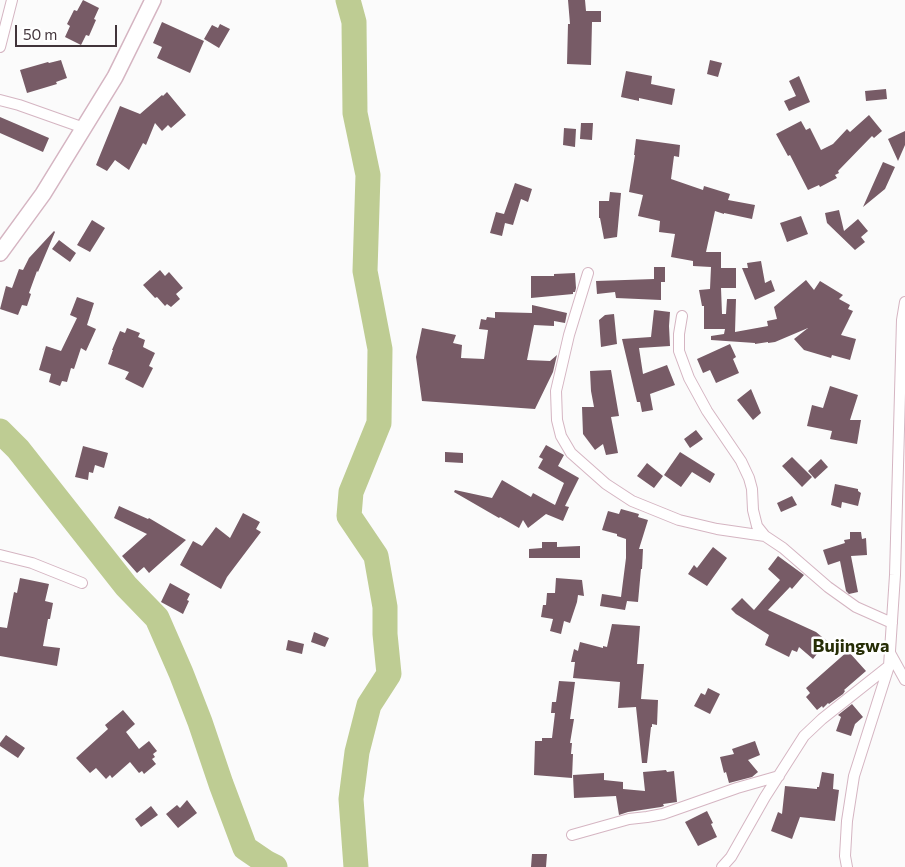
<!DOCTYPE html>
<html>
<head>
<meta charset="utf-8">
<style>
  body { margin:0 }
  #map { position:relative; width:905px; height:867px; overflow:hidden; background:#fbfbfb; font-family:Commissioner,sans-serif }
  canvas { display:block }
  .scale { position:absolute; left:15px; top:25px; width:102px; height:22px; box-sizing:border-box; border:2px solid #41343a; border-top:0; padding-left:6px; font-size:15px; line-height:18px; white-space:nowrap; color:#41343a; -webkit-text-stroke:4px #fff; paint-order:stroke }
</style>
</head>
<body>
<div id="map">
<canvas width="905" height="867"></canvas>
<div class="scale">50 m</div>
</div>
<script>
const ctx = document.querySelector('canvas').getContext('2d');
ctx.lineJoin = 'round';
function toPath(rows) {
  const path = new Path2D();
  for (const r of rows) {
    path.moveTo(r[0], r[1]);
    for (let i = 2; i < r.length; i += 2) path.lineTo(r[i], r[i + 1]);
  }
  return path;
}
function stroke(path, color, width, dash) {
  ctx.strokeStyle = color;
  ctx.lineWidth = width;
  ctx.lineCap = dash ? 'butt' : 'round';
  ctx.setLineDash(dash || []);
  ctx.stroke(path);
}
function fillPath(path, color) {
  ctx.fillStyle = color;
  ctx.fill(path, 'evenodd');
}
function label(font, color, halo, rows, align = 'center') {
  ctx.font = font + ' Commissioner,sans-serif';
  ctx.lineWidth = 5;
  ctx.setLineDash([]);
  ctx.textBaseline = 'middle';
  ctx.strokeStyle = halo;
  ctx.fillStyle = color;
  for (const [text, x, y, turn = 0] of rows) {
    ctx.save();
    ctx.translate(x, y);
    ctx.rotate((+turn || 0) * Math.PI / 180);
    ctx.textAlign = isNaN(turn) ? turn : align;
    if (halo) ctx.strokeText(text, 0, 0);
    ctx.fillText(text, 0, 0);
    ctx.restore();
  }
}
const river = toPath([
  [348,0,354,22,355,113,368,175,365,271,380,349,379,423,351,492,349,516,376,556,385,607,385,634,389,674,369,705,357,752,351,799,356,867],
  [0,431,18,449,126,586,157,618,181,673,200,722,221,784,245,848,267,863,275,867]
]);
const building = toPath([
  [83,0,99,8,94,19,96,20,89,36,86,35,81,45,65,37,70,26,67,24,74,10,77,11],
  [568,0,585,0,586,11,601,11,601,22,592,22,591,65,567,64,568,24,570,24],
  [162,22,204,41,190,73,157,58,162,47,153,43],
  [220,24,230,29,219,48,204,39,212,25,218,28],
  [61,60,67,78,56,82,57,84,27,93,20,70,48,62,49,63],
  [710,60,722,63,718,77,707,74],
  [626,71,652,76,651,84,675,89,672,105,639,98,639,101,621,97],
  [799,76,810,102,789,111,784,101,796,96,789,81],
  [886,89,887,99,866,101,865,91],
  [167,92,186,115,171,128,168,125,162,131,155,123,146,145,143,143,129,170,115,160,107,171,96,165,120,106,140,114,162,95,163,96],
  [869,115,882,131,874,138,872,136,838,171,839,173,835,175,837,178,820,187,819,185,808,190,790,155,788,156,776,134,801,121,806,130,810,128,821,150,833,144,847,129,850,132],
  [0,117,49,138,43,152,0,133],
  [581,123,593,123,592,140,580,139],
  [564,128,576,129,575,147,563,145],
  [905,131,905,145,898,161,888,139],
  [636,139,680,145,679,157,674,156,671,179,703,190,704,186,730,194,728,200,755,205,752,219,724,213,724,214,715,211,706,252,721,252,721,268,719,268,736,268,736,288,721,288,722,314,726,314,727,299,736,299,735,332,768,326,767,321,777,319,774,307,806,280,814,290,820,281,843,295,839,299,850,305,848,309,853,311,841,335,856,339,850,360,832,355,831,358,804,350,794,339,808,328,775,342,768,343,768,342,755,344,755,343,711,340,711,336,724,334,725,329,704,329,704,306,702,306,699,290,710,289,711,267,693,266,693,261,671,257,675,234,659,232,660,221,638,216,643,195,629,192,635,155,634,155],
  [883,162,895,167,885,189,863,207],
  [515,183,532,189,528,202,521,199,513,225,505,223,502,236,490,233,496,212,504,214],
  [610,192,621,193,617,237,604,239,600,218,599,218,599,201,609,201],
  [839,210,844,231,858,219,868,231,861,237,865,242,855,250,827,223,825,213],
  [801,216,808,234,787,242,780,223],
  [92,220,105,228,90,252,77,245],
  [54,231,55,232,38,272,37,271,29,293,31,294,27,306,22,305,18,315,0,309,6,286,12,288,19,269,23,270,29,258],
  [59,240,76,253,70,262,52,249],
  [761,261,765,283,771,280,775,291,755,300,742,268,748,268,747,263],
  [654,267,665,267,665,282,661,282,661,300,616,298,615,292,597,294,596,281,654,279],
  [160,270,165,276,169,272,183,288,176,294,180,299,171,307,167,304,165,306,157,297,155,298,143,285],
  [575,273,576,288,575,292,573,292,573,294,531,298,531,276,554,276,554,274],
  [77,297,94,303,87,325,96,329,86,351,81,348,74,369,71,368,67,382,62,381,60,386,49,382,51,374,39,370,46,346,61,351,77,318,70,315],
  [532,305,567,313,565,323,554,321,554,326,534,325,527,360,550,361,557,355,553,372,535,409,422,401,416,357,422,328,456,335,453,343,462,345,461,358,484,359,488,330,479,329,481,319,486,320,487,317,495,318,495,312,532,313],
  [654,310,670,312,669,326,670,346,639,348,643,374,667,365,675,385,650,394,653,410,642,412,640,402,637,402,622,339,651,337],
  [614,314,617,344,601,347,599,320,605,315],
  [127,328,140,333,138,337,145,340,143,347,155,353,149,366,153,368,143,388,125,379,129,372,108,364,113,350,112,350,120,331,125,333],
  [730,344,736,357,733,359,739,373,716,383,710,370,703,373,697,359],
  [611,370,619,416,611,417,618,453,606,455,603,444,595,450,583,434,582,407,594,407,591,391,590,371],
  [830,386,858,395,850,420,861,420,857,444,830,439,832,431,807,426,812,405,823,408],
  [751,389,761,413,753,420,737,400],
  [696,430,703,439,690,448,684,439],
  [546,445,564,455,558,466,579,478,565,506,569,507,563,521,546,514,528,528,523,520,519,528,500,517,499,518,454,492,455,490,492,498,502,480,531,497,533,493,555,505,564,483,538,468,543,459,539,457],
  [83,446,108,453,104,468,95,465,93,473,89,472,88,480,75,477],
  [445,452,463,453,463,463,445,462],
  [680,452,715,474,710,483,692,472,681,487,664,475],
  [792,457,812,477,802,487,782,466],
  [821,459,828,467,815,479,808,471],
  [647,463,663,476,654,488,637,476],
  [835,484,858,489,858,491,861,493,858,506,842,502,841,508,831,505],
  [792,496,797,505,781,512,777,503],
  [119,506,148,519,149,518,186,540,149,573,144,567,137,573,122,556,147,534,114,518],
  [621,509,639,514,638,517,648,520,639,549,643,549,642,569,641,569,638,602,627,601,625,610,600,606,602,594,621,597,626,558,626,539,617,536,617,534,602,530,608,511,619,514],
  [243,513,260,522,256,529,261,532,227,577,221,589,180,565,193,541,202,546,216,527,230,538],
  [850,532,861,532,862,539,866,538,867,555,851,556,858,592,849,594,846,591,840,561,828,565,823,550,845,543,844,540,850,539],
  [542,542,557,542,557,547,580,546,580,558,529,558,529,549,542,548],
  [713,547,727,558,707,586,688,574,694,565,697,568],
  [778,556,804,575,792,589,790,587,768,610,816,632,827,641,813,659,799,647,797,652,792,650,789,657,765,645,769,635,736,614,731,609,742,598,754,610,780,580,768,569],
  [20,578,49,584,45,601,53,603,50,619,48,619,43,646,60,648,57,666,0,656,0,627,7,628,14,592,17,593],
  [556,578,582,580,584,596,578,595,577,602,570,623,564,621,561,634,550,631,553,619,541,617,543,605,546,605,547,593,555,593],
  [170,583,190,594,187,600,189,601,183,614,161,602],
  [612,624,640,626,637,664,644,664,641,699,658,700,657,725,652,724,652,727,651,727,647,763,642,763,636,707,618,708,620,682,573,678,575,662,571,662,574,649,578,651,580,642,603,648,603,646,607,647],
  [314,632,329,638,325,647,311,642],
  [288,640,304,644,302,654,286,650],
  [848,651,866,671,844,690,845,691,843,694,829,704,828,703,823,708,822,706,817,710,806,697,810,693,806,688],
  [559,681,575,682,570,719,574,719,570,743,572,743,571,754,573,754,572,778,534,775,535,741,542,741,542,738,552,738,555,713,551,713,552,702,556,702],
  [708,688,720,694,710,714,694,706,701,693,705,695],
  [852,704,863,717,855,724,851,736,836,731,841,717,838,715],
  [123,710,135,724,126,732,139,749,149,741,157,751,153,754,155,757,152,759,156,764,144,774,142,771,139,773,130,762,112,778,110,775,106,779,96,768,90,773,76,758,108,729,105,725],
  [6,735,25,748,18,758,0,746,0,743],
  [755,741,760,755,748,760,758,772,752,777,729,783,726,772,724,773,720,757,734,754,732,749],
  [666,770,667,772,674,771,677,802,663,804,664,806,661,807,628,812,619,815,616,796,574,798,573,775,604,773,604,780,623,782,623,789,645,791,643,772],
  [822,772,834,774,833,789,839,790,835,821,800,817,792,839,771,831,778,812,782,814,785,786,817,789,817,787,819,787],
  [187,800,197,813,178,828,166,814,177,805,180,808],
  [151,806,158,815,141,827,135,819],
  [707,811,713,823,711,824,717,837,698,846,685,822],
  [532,854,547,854,546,867,531,867]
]);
const street = toPath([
  [0,47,12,0],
  [0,100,19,105,84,128],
  [588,273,569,335,556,391,557,420,561,436,571,453,606,484,632,501,679,520,717,529,765,536],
  [682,316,679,334,679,351,689,378,707,411,741,461,749,478,752,489,753,510,757,526,765,536,783,548,828,587,856,607,892,623],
  [0,555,32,563,82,583],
  [890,653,905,680],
  [572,835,629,819,647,817,663,814,737,788,779,776],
  [722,867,731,857,765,797,804,736,822,719,889,666],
  [847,867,845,856,847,821,854,776,889,666,895,575,902,320,905,302]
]);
const secondary = toPath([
  [0,253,43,194,115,77,153,0]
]);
const quarterNames = [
  ["Bujingwa",851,646]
];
stroke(river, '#becc93', 25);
fillPath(building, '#775b66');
stroke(street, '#d5b5c2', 12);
stroke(secondary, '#d5b5c2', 18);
stroke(street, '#fff', 10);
stroke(secondary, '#fff', 15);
label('bold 18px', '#272e06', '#fff', quarterNames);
</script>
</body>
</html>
